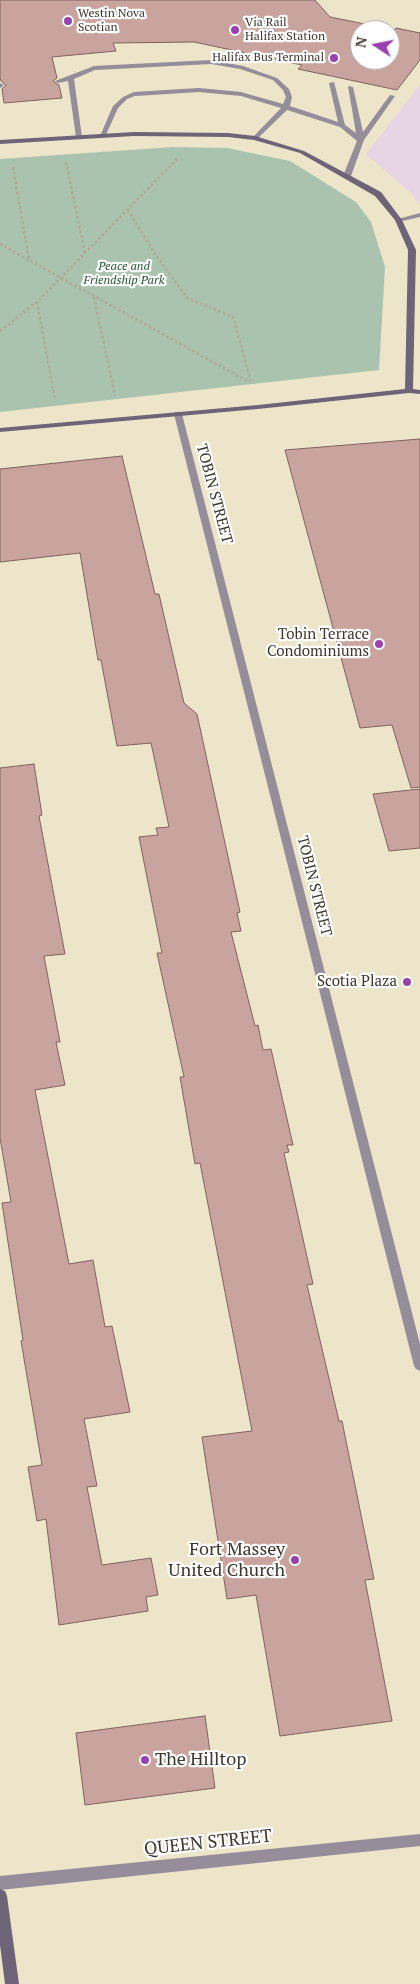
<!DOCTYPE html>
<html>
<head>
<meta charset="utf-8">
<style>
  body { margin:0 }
  #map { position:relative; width:420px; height:1984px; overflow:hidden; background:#ece5c9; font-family:"PT Serif",serif }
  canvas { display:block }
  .north { position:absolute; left:350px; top:20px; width:50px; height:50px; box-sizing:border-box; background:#fff; border:1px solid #b0afab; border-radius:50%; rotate:281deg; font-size:14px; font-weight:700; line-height:20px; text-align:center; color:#3a372c }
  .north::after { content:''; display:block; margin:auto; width:18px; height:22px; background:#9842af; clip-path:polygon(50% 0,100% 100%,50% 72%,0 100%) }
</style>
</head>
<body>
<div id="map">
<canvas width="420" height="1984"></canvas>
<div class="north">N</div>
</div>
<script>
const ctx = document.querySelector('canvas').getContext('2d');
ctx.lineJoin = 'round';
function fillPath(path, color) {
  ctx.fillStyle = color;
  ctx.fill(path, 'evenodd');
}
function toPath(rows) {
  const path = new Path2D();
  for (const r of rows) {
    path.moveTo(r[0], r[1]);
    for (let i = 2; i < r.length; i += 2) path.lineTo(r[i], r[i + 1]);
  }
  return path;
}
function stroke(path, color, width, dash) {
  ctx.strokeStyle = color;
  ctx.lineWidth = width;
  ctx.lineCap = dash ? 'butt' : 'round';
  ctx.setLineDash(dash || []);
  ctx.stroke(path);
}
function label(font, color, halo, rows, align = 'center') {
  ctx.font = font + ' "PT Serif",serif';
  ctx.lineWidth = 4.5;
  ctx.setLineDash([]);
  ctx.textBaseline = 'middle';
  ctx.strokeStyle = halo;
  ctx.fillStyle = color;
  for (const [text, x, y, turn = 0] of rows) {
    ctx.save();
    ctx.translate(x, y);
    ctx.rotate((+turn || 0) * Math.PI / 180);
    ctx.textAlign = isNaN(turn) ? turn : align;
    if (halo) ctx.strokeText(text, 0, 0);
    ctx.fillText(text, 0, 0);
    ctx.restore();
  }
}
const commercial = toPath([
  [420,85,420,205,410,192,366,154]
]);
const green = toPath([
  [173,147,227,148,290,161,356,202,371,222,385,267,379,370,0,412,0,159]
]);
const building = toPath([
  [0,0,315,0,330,17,395,30,396,28,420,33,420,60,397,90,298,69,302,65,194,42,113,43,116,51,52,57,57,78,53,81,59,85,62,98,4,103,2,89,6,85,1,81,0,78,0,0],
  [360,30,390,30,390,60,360,60,360,30],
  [420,439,420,787,411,788,392,725,360,728,285,450,420,439],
  [122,456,155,594,159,594,184,703,197,714,240,912,237,913,241,931,231,932,255,1026,258,1025,263,1050,271,1049,293,1145,287,1145,289,1152,284,1153,313,1284,307,1285,339,1421,342,1421,374,1579,365,1580,392,1721,280,1736,256,1595,227,1599,202,1437,252,1431,200,1163,195,1164,180,1077,184,1077,157,953,162,953,139,837,158,835,156,828,169,827,151,743,117,746,101,660,98,660,80,553,0,562,0,469,122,456],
  [34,764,42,815,39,816,65,954,44,956,60,1042,56,1042,65,1085,35,1090,69,1264,93,1260,105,1327,112,1326,130,1412,84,1419,97,1486,87,1487,102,1565,151,1558,158,1595,146,1597,148,1611,59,1625,46,1519,37,1521,28,1467,42,1465,21,1341,23,1340,2,1203,11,1202,0,1138,0,768,34,764],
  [420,789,420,848,389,851,373,794,420,789],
  [205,1716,215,1788,85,1805,76,1733,205,1716]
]);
const path = toPath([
  [66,162,85,254],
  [13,167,29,259],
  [128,210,155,254,187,298,233,317,251,382],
  [0,244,249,382],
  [94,297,115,396],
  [37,302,55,400],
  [0,331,37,302,177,159]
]);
const lane = toPath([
  [211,60,243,66,277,78,289,89,292,97,290,106,338,122,329,83,334,82,345,125,356,133,348,86,353,87,363,132,390,95,395,96,364,140,351,176,347,178,343,176,357,141,340,127,287,110,257,139,253,139,253,137,281,108,241,96,199,92,135,96,127,99,118,108,105,137,100,136,113,106,123,97,134,92,199,88,241,92,283,104,286,97,283,90,273,80,240,69,211,64,95,70,74,79,82,137,79,139,76,137,68,81,58,83,55,81,94,66,211,60],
  [0,83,4,85,2,87,0,88,0,83],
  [420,213,420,217,398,222,394,220,420,213]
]);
const street = toPath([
  [175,412,178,412,182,414,420,1344,420,1371,416,1369,414,1366,174,414,175,412],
  [420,1834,420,1846,0,1890,0,1876,420,1834]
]);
const secondary = toPath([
  [134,132,228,133,255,136,304,151,381,192,402,220,416,250,413,389,420,390,420,394,409,393,258,409,0,432,0,428,258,405,405,389,408,250,395,220,375,196,300,153,254,140,228,137,134,136,0,144,0,140,134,132],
  [0,1889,5,1891,7,1896,19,1984,5,1984,0,1945,0,1889]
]);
const markers = [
  [68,21,5,"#9842af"],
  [235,30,5,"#9842af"],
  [334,58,5,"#9842af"],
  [379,644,5,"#9842af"],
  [407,982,5,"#9842af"],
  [295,1560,5,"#9842af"],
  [145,1760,5,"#9842af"]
];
const farPoinames = [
  ["Westin Nova",78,14],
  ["Scotian",78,28],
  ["Via Rail",245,23],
  ["Halifax Station",245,37],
  ["Halifax Bus Terminal",324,58,"right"]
];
const farParknames = [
  ["Peace and",124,267],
  ["Friendship Park",124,281]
];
const streetNames = [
  ["TOBIN STREET",214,494,75],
  ["TOBIN STREET",314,886,76]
];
const poiNames = [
  ["Tobin Terrace",369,635],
  ["Condominiums",369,652],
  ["Scotia Plaza",397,982]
];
const nearPoinames = [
  ["Fort Massey",285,1550],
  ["United Church",285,1571],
  ["The Hilltop",155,1760,"left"]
];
const nearStreetnames = [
  ["QUEEN STREET",208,1843,-6]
];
fillPath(commercial, '#e7d4e4');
fillPath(green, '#a9c3af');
fillPath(building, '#c9a39d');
stroke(building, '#7f625e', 1);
stroke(path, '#afa993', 2.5, [2.5, 2.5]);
fillPath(lane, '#958d9a');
fillPath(street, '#958d9a');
fillPath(secondary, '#6f6477');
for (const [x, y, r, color] of markers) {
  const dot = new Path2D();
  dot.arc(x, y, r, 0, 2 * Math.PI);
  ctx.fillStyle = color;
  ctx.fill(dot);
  stroke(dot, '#fff', 2);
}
label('12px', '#3a372c', '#fff', farPoinames, 'left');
label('italic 12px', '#235332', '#fff', farParknames);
label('15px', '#3a372c', '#fff', streetNames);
label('15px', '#3a372c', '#fff', poiNames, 'right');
label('18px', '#3a372c', '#fff', nearPoinames, 'right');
label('18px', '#3a372c', '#fff', nearStreetnames);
</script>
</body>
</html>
